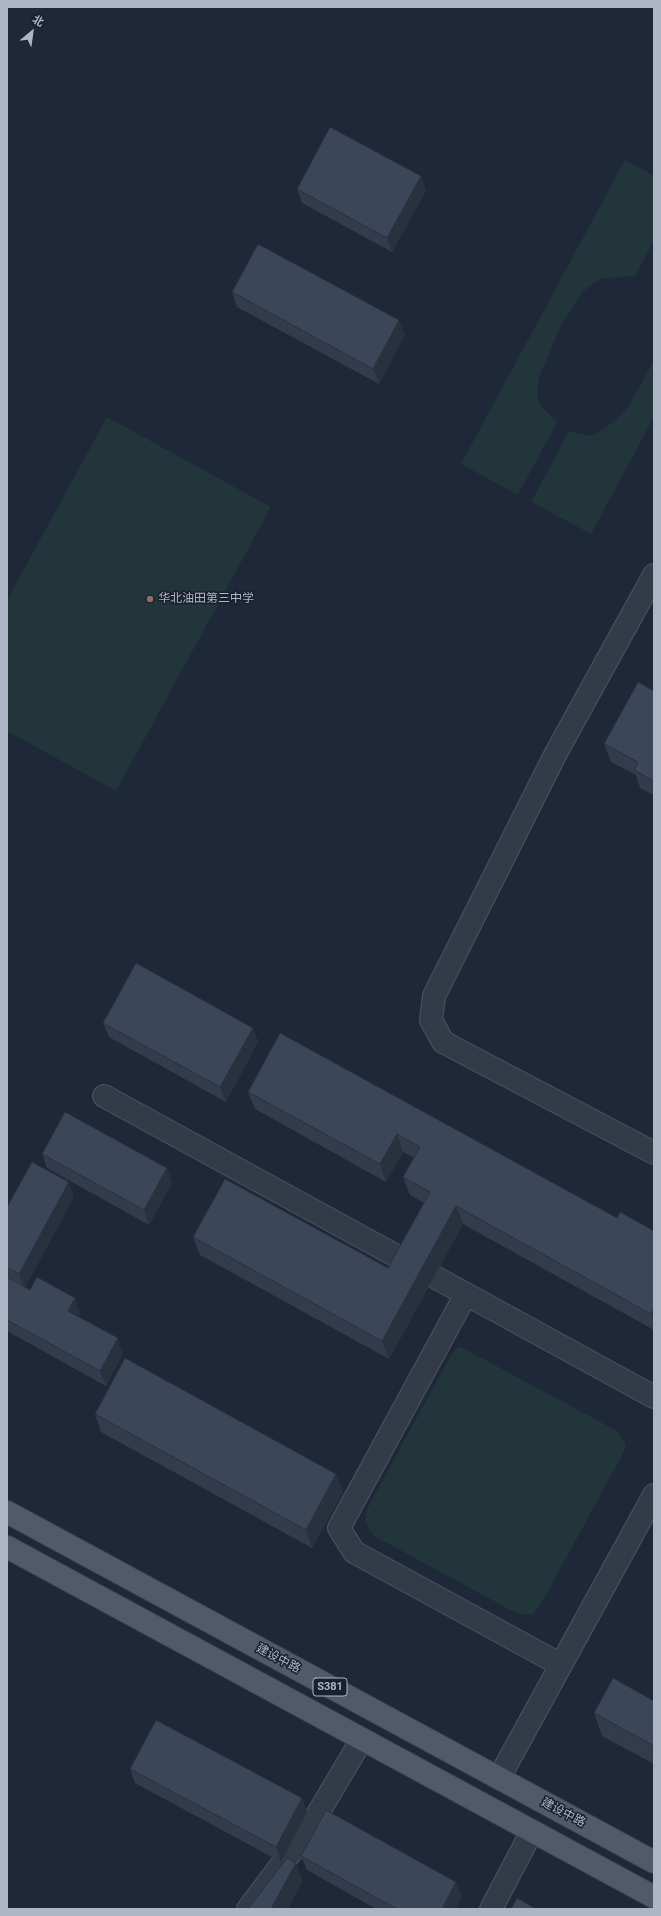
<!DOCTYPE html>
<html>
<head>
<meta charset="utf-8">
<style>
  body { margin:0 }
  #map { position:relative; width:661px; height:1916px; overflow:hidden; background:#1f2839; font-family:Roboto,"Noto Sans SC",sans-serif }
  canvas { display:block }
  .frame { position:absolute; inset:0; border:8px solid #adb5c6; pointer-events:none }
  .north { position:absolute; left:12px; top:12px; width:40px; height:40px; -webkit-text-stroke:3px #19202e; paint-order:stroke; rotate:29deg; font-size:11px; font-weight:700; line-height:16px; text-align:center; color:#adb5c6 }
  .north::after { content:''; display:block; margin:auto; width:14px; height:18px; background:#adb5c6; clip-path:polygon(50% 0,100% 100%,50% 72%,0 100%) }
</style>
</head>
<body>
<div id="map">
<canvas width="661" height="1916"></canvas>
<div class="frame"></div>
<div class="north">北</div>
</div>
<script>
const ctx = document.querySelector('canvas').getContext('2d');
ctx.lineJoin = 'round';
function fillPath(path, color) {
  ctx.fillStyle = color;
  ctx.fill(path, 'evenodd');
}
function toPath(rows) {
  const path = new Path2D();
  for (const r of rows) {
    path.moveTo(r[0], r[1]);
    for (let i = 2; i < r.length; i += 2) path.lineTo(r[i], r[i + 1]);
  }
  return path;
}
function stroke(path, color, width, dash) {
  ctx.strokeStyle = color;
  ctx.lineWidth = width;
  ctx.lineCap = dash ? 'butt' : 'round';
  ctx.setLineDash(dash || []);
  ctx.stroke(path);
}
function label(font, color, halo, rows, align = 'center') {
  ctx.font = font + ' Roboto,"Noto Sans SC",sans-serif';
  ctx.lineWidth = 3;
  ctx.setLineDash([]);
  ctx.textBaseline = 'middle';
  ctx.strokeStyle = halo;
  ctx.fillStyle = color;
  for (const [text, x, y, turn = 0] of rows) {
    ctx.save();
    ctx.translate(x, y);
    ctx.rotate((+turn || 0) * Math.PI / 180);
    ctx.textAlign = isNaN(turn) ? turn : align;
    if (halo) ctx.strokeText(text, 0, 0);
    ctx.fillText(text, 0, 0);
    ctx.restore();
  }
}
const green = toPath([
  [625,160,654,176,654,241,635,276,600,279,582,292,560,327,538,380,538,398,541,406,557,422,518,495,461,464],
  [654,360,654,417,591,534,531,502,569,431,591,436,614,422,628,408],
  [107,417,271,507,116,791,7,731,7,600],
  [461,1347,617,1431,626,1444,625,1450,541,1604,533,1614,523,1615,516,1613,374,1536,368,1528,365,1517,367,1509,451,1355,457,1348]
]);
const minor = toPath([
  [654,575,556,753,434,996,431,1020,443,1042,654,1153],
  [104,1096,654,1397],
  [466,1294,339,1528,354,1552,561,1665],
  [499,1778,654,1495],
  [248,1909,310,1827,362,1739],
  [491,1909,532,1831]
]);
const major = toPath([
  [7,1512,654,1862],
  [7,1547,654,1897]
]);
const wall = toPath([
  [421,176,426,191,392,252,302,203,297,189],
  [232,292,405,335,379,384,237,307],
  [654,691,654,795,640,788,636,775,611,762,604,744],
  [103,1023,253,1028,258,1042,226,1102,109,1037],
  [280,1033,617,1218,654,1231,654,1330,463,1224,389,1359,200,1255,193,1237,388,1268,424,1203,410,1195,403,1177,414,1158,403,1152,386,1182,255,1109,248,1092],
  [42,1154,167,1168,172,1183,149,1225,47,1168],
  [74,1197,25,1287,30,1290,75,1298,80,1313,78,1316,123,1353,106,1386,7,1331,7,1207],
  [95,1414,343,1492,312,1548,101,1432],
  [654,1701,654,1764,602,1736,594,1713],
  [130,1769,302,1798,307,1812,281,1862,135,1783],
  [301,1856,462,1897,455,1909,376,1909,307,1870]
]);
const shadedWall = toPath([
  [421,176,426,191,392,252,387,238],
  [399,320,405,335,379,384,373,369],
  [253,1028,258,1042,226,1102,220,1087],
  [397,1134,403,1152,386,1182,380,1164],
  [167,1168,172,1183,149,1225,144,1210],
  [69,1182,74,1197,24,1288,19,1274],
  [456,1206,463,1224,389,1359,382,1341],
  [75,1298,80,1313,73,1325,68,1311],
  [654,1308,654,1322,651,1314],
  [118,1338,123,1353,106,1386,100,1371],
  [336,1474,343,1492,312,1548,306,1530],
  [302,1798,307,1812,281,1862,276,1847],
  [296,1863,303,1881,288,1909,271,1909],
  [456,1882,462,1897,455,1909,442,1909]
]);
const building = toPath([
  [330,127,421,176,387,238,297,189,330,127],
  [258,244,399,320,373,369,232,292,258,244],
  [638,682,654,691,654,781,634,770,638,762,604,744,638,682],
  [136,963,253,1028,220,1087,103,1023,136,963],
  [280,1033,617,1218,620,1212,654,1231,654,1308,651,1314,456,1206,382,1341,193,1237,225,1179,388,1268,430,1192,403,1177,420,1147,397,1134,380,1164,248,1092,280,1033],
  [65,1112,167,1168,144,1210,42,1154,65,1112],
  [32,1162,69,1182,19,1274,7,1267,7,1207,32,1162],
  [7,1277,30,1290,37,1277,75,1298,68,1311,118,1338,100,1371,7,1320,7,1277],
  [125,1358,336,1474,306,1530,95,1414,125,1358],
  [613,1678,654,1701,654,1746,594,1713,613,1678],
  [156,1720,302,1798,276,1847,130,1769,156,1720],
  [326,1810,456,1882,442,1909,397,1909,301,1856,326,1810],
  [287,1858,296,1863,271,1909,248,1909,287,1858],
  [517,1898,536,1909,511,1909,517,1898]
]);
const markers = [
  [150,599,4,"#8d6e63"]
];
const shields = [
  [330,1687,34]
];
const shieldNames = [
  ["S381",330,1687]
];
const poiNames = [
  ["华北油田第三中学",158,599]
];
const streetNames = [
  ["建设中路",278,1659,28],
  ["建设中路",563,1813,28]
];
fillPath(green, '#21353a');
stroke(minor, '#4d5564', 24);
stroke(major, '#3c4453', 24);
stroke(minor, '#333b49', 22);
stroke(major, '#51596a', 22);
fillPath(wall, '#333c4d');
fillPath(shadedWall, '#29313e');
fillPath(building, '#3b4659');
stroke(building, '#29313e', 1);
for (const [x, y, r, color] of markers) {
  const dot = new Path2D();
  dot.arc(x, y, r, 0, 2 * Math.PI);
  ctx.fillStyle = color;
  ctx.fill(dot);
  stroke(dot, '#19202e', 1.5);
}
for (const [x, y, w] of shields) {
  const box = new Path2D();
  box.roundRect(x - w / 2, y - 9, w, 18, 3);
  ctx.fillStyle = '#19202e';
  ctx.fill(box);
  stroke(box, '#adb5c6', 1);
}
label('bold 11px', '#adb5c6', null, shieldNames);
label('12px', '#adb5c6', '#19202e', poiNames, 'left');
label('12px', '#adb5c6', '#19202e', streetNames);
</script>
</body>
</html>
